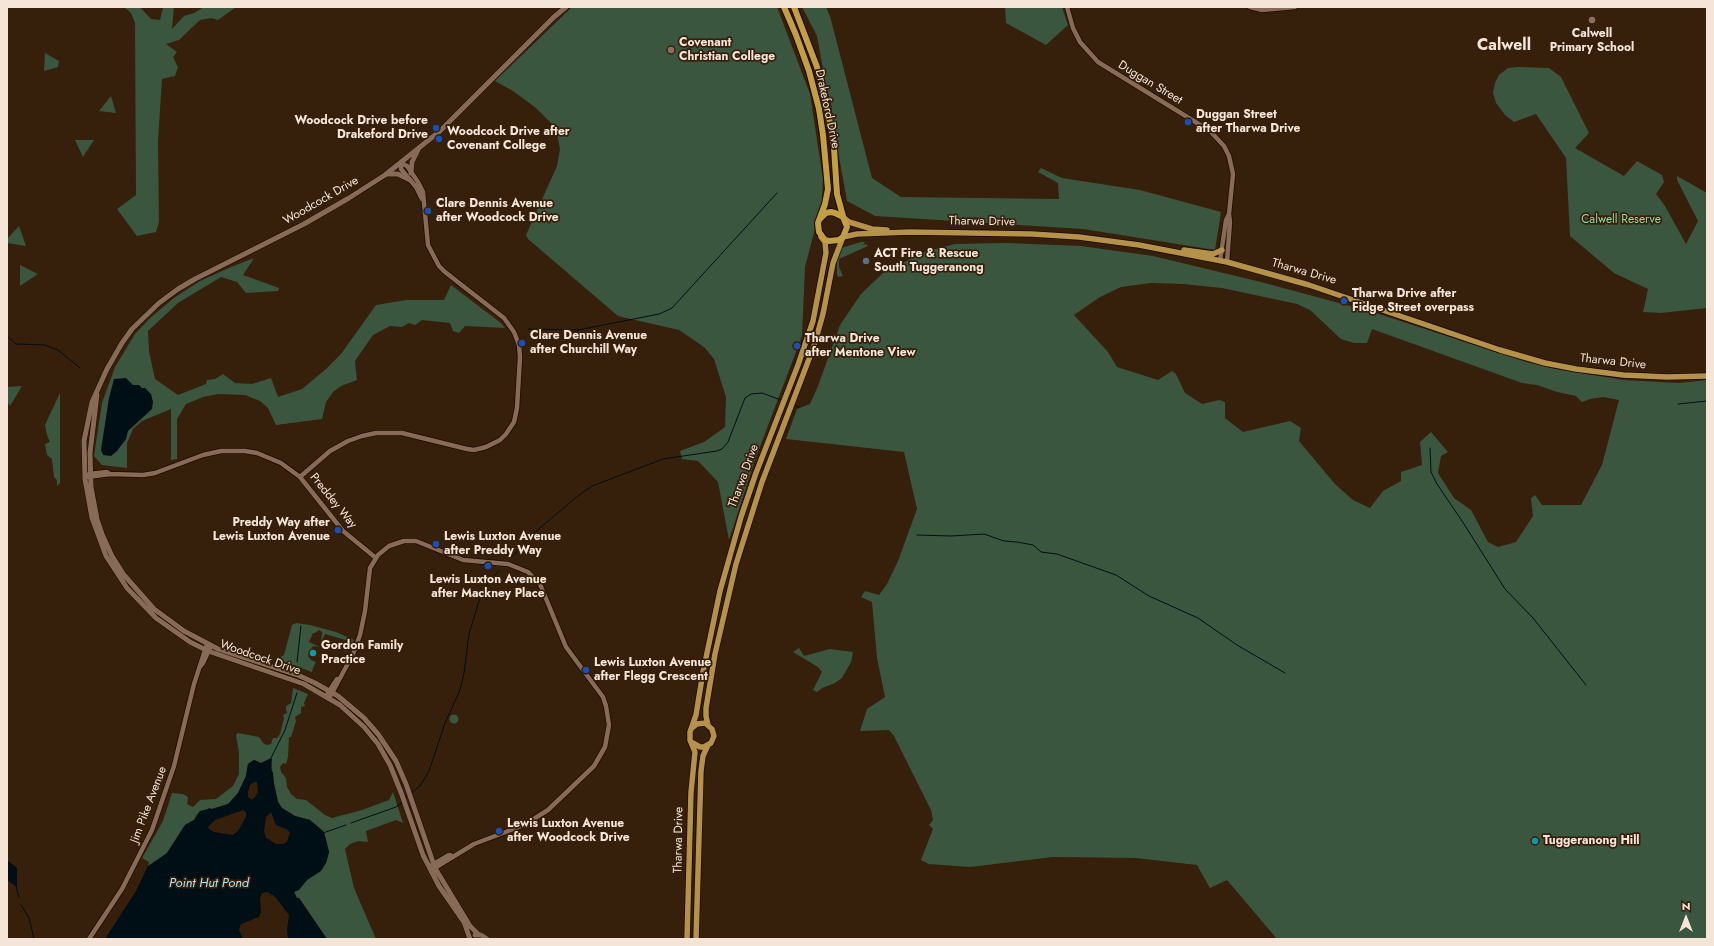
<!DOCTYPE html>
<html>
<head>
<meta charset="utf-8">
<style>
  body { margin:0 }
  #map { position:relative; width:1714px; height:946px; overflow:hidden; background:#361f0b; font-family:Jost,sans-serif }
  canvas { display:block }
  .frame { position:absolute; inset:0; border:8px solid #f5e5d9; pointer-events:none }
  .north { position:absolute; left:1666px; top:898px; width:40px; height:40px; -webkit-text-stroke:3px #361f0b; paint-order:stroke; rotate:0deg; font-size:11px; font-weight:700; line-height:16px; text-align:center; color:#f5e5d9 }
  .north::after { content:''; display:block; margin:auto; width:14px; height:18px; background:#f5e5d9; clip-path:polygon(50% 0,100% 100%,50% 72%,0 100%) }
</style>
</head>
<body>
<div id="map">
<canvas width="1714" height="946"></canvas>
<div class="frame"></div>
<div class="north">N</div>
</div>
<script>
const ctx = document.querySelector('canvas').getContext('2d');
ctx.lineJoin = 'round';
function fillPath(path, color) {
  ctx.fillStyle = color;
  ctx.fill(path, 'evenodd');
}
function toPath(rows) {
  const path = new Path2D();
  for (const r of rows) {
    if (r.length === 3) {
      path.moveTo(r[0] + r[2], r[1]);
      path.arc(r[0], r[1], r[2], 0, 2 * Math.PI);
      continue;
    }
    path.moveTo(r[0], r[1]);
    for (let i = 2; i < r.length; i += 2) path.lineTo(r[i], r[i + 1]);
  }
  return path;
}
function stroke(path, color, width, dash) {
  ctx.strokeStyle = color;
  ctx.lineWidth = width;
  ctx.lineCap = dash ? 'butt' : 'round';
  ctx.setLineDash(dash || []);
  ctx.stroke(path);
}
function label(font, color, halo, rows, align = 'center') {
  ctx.font = font + ' Jost,sans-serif';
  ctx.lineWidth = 3.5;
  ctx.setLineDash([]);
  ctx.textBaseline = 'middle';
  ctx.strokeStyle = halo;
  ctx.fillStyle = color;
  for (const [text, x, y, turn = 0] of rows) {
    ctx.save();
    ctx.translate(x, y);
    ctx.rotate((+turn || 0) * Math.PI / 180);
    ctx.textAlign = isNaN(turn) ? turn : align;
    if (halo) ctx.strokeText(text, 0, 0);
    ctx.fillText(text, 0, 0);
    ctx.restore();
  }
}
const green = toPath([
  [124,7,140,7,151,19,160,20,163,7,174,7,172,29,184,16,194,13,204,7,236,7,218,20,211,18,200,20,179,40,166,44,177,52,173,57,178,67,175,76,162,79,158,141,159,222,156,232,137,236,117,209,136,195,135,23,131,13],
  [572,7,777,7,810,94,823,179,822,202,805,267,802,336,755,460,729,540,718,482,698,461,682,459,680,451,704,442,725,427,726,397,714,359,704,347,679,330,618,316,528,239,526,235,557,166,560,149,556,128,536,108,513,91,495,81],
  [802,7,826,7,830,16,872,178,901,197,1059,199,1058,183,1038,172,1041,168,1062,178,1140,190,1221,212,1215,250,1083,229,875,216,847,201,817,36],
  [1005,7,1062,7,1068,25,1046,45,1006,23],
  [45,53,59,61,58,67,44,71],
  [1518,67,1549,68,1561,77,1589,133,1575,148,1624,176,1637,161,1662,175,1664,182,1656,194,1665,206,1686,244,1698,221,1677,180,1677,176,1707,193,1707,308,1661,313,1643,312,1648,289,1614,273,1570,236,1566,158,1536,114,1514,122,1505,115,1496,103,1493,93,1495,83,1499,75,1508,68],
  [111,96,116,113,99,111],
  [75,140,94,140,83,157],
  [19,226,26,246,7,243,7,239],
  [861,242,865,242,863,245,866,244,868,246,839,259,839,267,843,276,838,277,837,274,837,259,841,248],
  [1007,243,1081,246,1153,256,1261,282,1376,313,1526,362,1555,369,1624,380,1679,383,1707,380,1707,939,1277,939,1227,880,1210,888,1197,865,1136,858,1053,857,970,867,929,864,921,860,933,829,929,825,933,820,931,810,894,736,889,730,860,731,867,709,885,697,877,658,872,602,861,597,865,591,879,595,887,584,898,561,917,509,904,452,786,439,797,409,810,404,818,386,840,325,861,294,883,273,924,252,955,244],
  [1151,283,1183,284,1222,288,1297,304,1310,310,1341,339,1354,343,1367,343,1372,329,1522,383,1537,385,1557,392,1576,396,1582,402,1590,399,1603,397,1619,400,1602,465,1581,505,1542,505,1535,495,1531,498,1533,516,1516,542,1498,547,1488,542,1471,510,1454,498,1438,473,1441,456,1448,452,1431,432,1420,442,1422,465,1401,472,1401,481,1383,491,1370,508,1353,500,1335,484,1299,441,1301,428,1290,421,1243,432,1225,418,1225,402,1219,400,1202,404,1185,393,1176,374,1172,371,1158,380,1117,367,1108,352,1074,315,1100,297,1121,287],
  [254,258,243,275,279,288,278,291,246,293,237,282,221,277,178,303,148,331,149,351,155,379,178,395,206,384,207,380,215,379,223,374,235,383,252,384,271,378,278,397,302,389,326,369,341,354,376,305,406,300,444,300,451,285,501,323,505,328,465,326,459,333,453,331,450,323,422,320,415,325,409,323,402,327,390,326,373,335,355,361,357,380,341,386,333,392,326,402,322,419,276,425,268,408,260,401,245,395,218,394,203,397,186,404,177,419,177,459,171,460,171,409,142,421,133,429,127,443,127,468,102,465,94,456,102,403,115,367,135,334,150,318,174,298,200,281,231,267],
  [20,265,38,274,20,286],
  [22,386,10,406,7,401,7,387],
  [60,393,60,483,57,486,57,480,54,477,52,459,47,455,45,444,50,442,47,435,45,425],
  [296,623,310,625,336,632,354,640,346,652,344,651,347,651,349,647,349,641,325,634,321,643,322,632,319,630,315,633,313,633,309,642,320,647,313,646,308,656,311,660,316,662,313,668,312,672,277,659,284,655,292,625],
  [799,648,804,656,830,649,853,652,851,662,842,678,835,683,822,688,817,692,813,690,822,672,818,667,793,652],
  [293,688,308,694,304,703,305,706,301,707,301,713,295,717,296,721,291,737,289,737,288,757,286,764,283,763,280,767,281,772,286,778,287,787,291,794,297,799,306,800,325,815,332,818,362,810,389,800,393,792,403,823,396,820,366,831,368,842,358,841,350,844,345,849,354,888,376,939,327,939,299,898,297,898,294,892,326,863,329,852,324,832,310,820,295,816,282,808,278,802,274,784,271,762,268,760,261,763,254,760,248,764,246,776,238,793,232,801,228,804,198,813,194,820,185,825,167,853,159,860,148,866,149,862,142,858,163,821,172,793,183,794,188,797,187,804,193,807,200,800,216,799,233,786,239,774,239,753,236,735,238,733,259,737,264,744,267,745,271,744,273,738,277,738,280,734,284,718,283,715,287,713,286,709,286,706,291,703],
  [454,719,4.5]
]);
const water = toPath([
  [126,378,133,385,139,385,142,388,145,388,151,394,153,402,152,409,128,431,126,439,117,451,111,456,103,455,101,450,109,398,114,379],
  [271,758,272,759,271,769,273,773,274,784,278,802,282,808,295,816,310,820,324,832,329,852,326,863,321,871,307,880,299,890,294,892,297,898,299,898,327,939,288,939,287,929,289,915,277,899,273,895,267,892,262,893,260,898,261,912,259,917,241,924,239,930,243,939,105,939,136,891,148,866,167,853,185,825,194,820,200,811,208,809,209,808,212,809,228,804,238,793,246,776,248,764,254,760,261,763],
  [254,782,257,782,258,792,255,797,252,800,248,797,248,792,250,785],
  [243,810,246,812,246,817,238,831,233,835,214,832,209,829,208,827,215,820],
  [271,812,276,825,286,829,290,832,287,842,283,844,276,844,266,838,264,831,266,817],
  [7,860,17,868,17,887,7,880]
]);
const stream = toPath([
  [528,329,578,330,659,314,672,308,777,193],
  [7,336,16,344,45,345,58,350,80,368],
  [1678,404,1707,401],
  [794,405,799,407],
  [1430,448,1431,472,1437,484,1464,524,1505,589,1533,618,1586,685],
  [917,535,951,536,984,534,1004,541,1017,542,1033,545,1041,552,1057,554,1116,575,1149,596,1198,618,1237,645,1285,673],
  [512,557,534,533,579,495,592,486,663,459,717,451,722,449,728,442,745,398,751,394,762,393,781,400],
  [297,662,301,626],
  [271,758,285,730,297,693],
  [411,793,420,786,429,771,445,723,460,690,464,673,469,634,479,601,483,591,489,581,499,571],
  [351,823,396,807,402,803],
  [323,833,346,825],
  [16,886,19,898],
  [21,905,29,918,34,939]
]);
const tertiary = toPath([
  [1067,7,1073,28,1080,42,1098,62,1210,131,1224,146,1229,156,1233,174,1229,214,1230,222,1227,262],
  [1250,7,1262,10,1295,7],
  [401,163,401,169,416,187,422,199],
  [1220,261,1226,220,1229,214],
  [89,474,107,472,110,474,143,475,155,473,203,455,221,451,245,451,257,453,281,463,300,477,343,531,376,558],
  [88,477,110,474],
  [300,477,330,451,348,441,362,436,376,433,402,433,467,449,474,450,486,447,500,440,506,434,514,422,517,408,520,357,519,345,514,332,504,318,445,272,439,266,428,245,423,192,418,182,407,166,401,163],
  [200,667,203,663,211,646],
  [331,695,353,654,360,635,365,611,370,568,378,555,389,546,404,541,416,541,463,560,508,564,528,572,540,584,566,647,603,697,606,706,609,725,605,747,594,766,548,810,524,825,474,844,433,869],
  [326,696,337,679],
  [432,865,449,855,452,856],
  [89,939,122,889,152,830,174,766,194,684,207,644]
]);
const secondary = toPath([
  [411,173,412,162,418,150],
  [387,174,398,174,410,180],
  [97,395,90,453,91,487,97,519,102,534,112,556,124,575,154,609,184,631,218,649,300,676,315,683,338,696,364,718,378,734,396,761,406,784,435,868,470,926,478,934],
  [475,935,481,935,487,939],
  [470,939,464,922,439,886,423,855,402,795,390,765,378,744,364,727,340,705,304,684,208,651,190,642,156,618,127,588,106,556,92,518,85,479,84,441,92,402,107,369,122,343,132,329,159,303,178,289,195,279,304,224,349,198,385,175,440,131,554,17,566,7]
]);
const primary = toPath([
  [844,218,849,222,872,229,887,230],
  [843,237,857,234,910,232,1032,234,1079,237,1139,245,1227,262,1309,285,1500,350,1545,363,1576,369,1623,375,1667,377,1707,376],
  [1184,250,1213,254,1222,250],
  [708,725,706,716,706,708,715,654,736,564,762,482,814,346,823,314,833,263,843,237],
  [693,727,697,724,705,723,712,729,714,736,711,743,704,747,700,747,693,743],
  [687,939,691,792,695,752,690,740,690,732,696,715,703,672,720,591,741,517,756,473,798,365,813,321,826,253,825,242,821,237],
  [696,939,701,771,703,756,708,745]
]);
const trunk = toPath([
  [784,7,796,35,809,71,819,109,823,135,828,189,825,204,818,223,819,232,825,240,829,241,839,240,843,237,847,227,843,217,835,213,831,212,826,213,820,219],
  [794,7,817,67,827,105,834,148,837,194,843,216]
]);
const markers = [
  [1592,20,4,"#8d6e63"],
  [671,50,4,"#8d6e63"],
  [1188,122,4,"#1a4fb4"],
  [436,128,4,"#1a4fb4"],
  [439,139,4,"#1a4fb4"],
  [428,211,4,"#1a4fb4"],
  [866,261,4,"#5c6f8a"],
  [1344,301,4,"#1a4fb4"],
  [522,343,4,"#1a4fb4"],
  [797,346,4,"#1a4fb4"],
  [338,530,4,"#1a4fb4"],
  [436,544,4,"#1a4fb4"],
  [488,566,4,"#1a4fb4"],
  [313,653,4,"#0f9aa8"],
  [586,670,4,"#1a4fb4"],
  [499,831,4,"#1a4fb4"],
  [1535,841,4,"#0f9aa8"]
];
const poiNames = [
  ["Calwell",1592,34,"center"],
  ["Primary School",1592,48,"center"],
  ["Covenant",679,43],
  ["Christian College",679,57],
  ["Duggan Street",1196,115],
  ["after Tharwa Drive",1196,129],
  ["Woodcock Drive before",428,121,"right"],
  ["Drakeford Drive",428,135,"right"],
  ["Woodcock Drive after",447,132],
  ["Covenant College",447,146],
  ["Clare Dennis Avenue",436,204],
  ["after Woodcock Drive",436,218],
  ["ACT Fire & Rescue",874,254],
  ["South Tuggeranong",874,268],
  ["Tharwa Drive after",1352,294],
  ["Fidge Street overpass",1352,308],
  ["Clare Dennis Avenue",530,336],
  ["after Churchill Way",530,350],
  ["Tharwa Drive",805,339],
  ["after Mentone View",805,353],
  ["Preddy Way after",330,523,"right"],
  ["Lewis Luxton Avenue",330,537,"right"],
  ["Lewis Luxton Avenue",444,537],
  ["after Preddy Way",444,551],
  ["Lewis Luxton Avenue",488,580,"center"],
  ["after Mackney Place",488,594,"center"],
  ["Gordon Family",321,646],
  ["Practice",321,660],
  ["Lewis Luxton Avenue",594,663],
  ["after Flegg Crescent",594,677],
  ["Lewis Luxton Avenue",507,824],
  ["after Woodcock Drive",507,838],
  ["Tuggeranong Hill",1543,841]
];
const streetNames = [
  ["Duggan Street",1150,83,31],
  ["Drakeford Drive",827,109,78],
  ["Woodcock Drive",321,201,-30],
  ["Tharwa Drive",982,222,1],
  ["Tharwa Drive",1304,272,16],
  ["Tharwa Drive",1613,362,6],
  ["Tharwa Drive",744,476,-70],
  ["Preddey Way",333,501,51],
  ["Woodcock Drive",260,658,19],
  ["Jim Pike Avenue",149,805,-69],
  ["Tharwa Drive",679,840,-89]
];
const parkNames = [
  ["Calwell Reserve",1621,220]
];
const waterNames = [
  ["Point Hut Pond",209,884]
];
const districtNames = [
  ["Calwell",1504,46]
];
fillPath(green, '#3a563f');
fillPath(water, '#000e15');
stroke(stream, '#000e15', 1);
stroke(tertiary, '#1d0800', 6);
stroke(secondary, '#1d0800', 6);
stroke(primary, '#1d0800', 7);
stroke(trunk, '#1d0800', 8);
stroke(tertiary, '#876b56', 4.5);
stroke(secondary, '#876b56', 5);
stroke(primary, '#b49249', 5.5);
stroke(trunk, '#c39f44', 6);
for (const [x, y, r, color] of markers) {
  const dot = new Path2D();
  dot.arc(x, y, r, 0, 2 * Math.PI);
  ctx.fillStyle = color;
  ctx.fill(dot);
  stroke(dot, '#361f0b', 1.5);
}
label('bold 12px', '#f5e5d9', '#361f0b', poiNames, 'left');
label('12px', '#f5e5d9', '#361f0b', streetNames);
label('12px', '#94dca2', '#361f0b', parkNames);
label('italic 13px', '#aae4f8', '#361f0b', waterNames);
label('bold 16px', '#f5e5d9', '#361f0b', districtNames);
</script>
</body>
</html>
